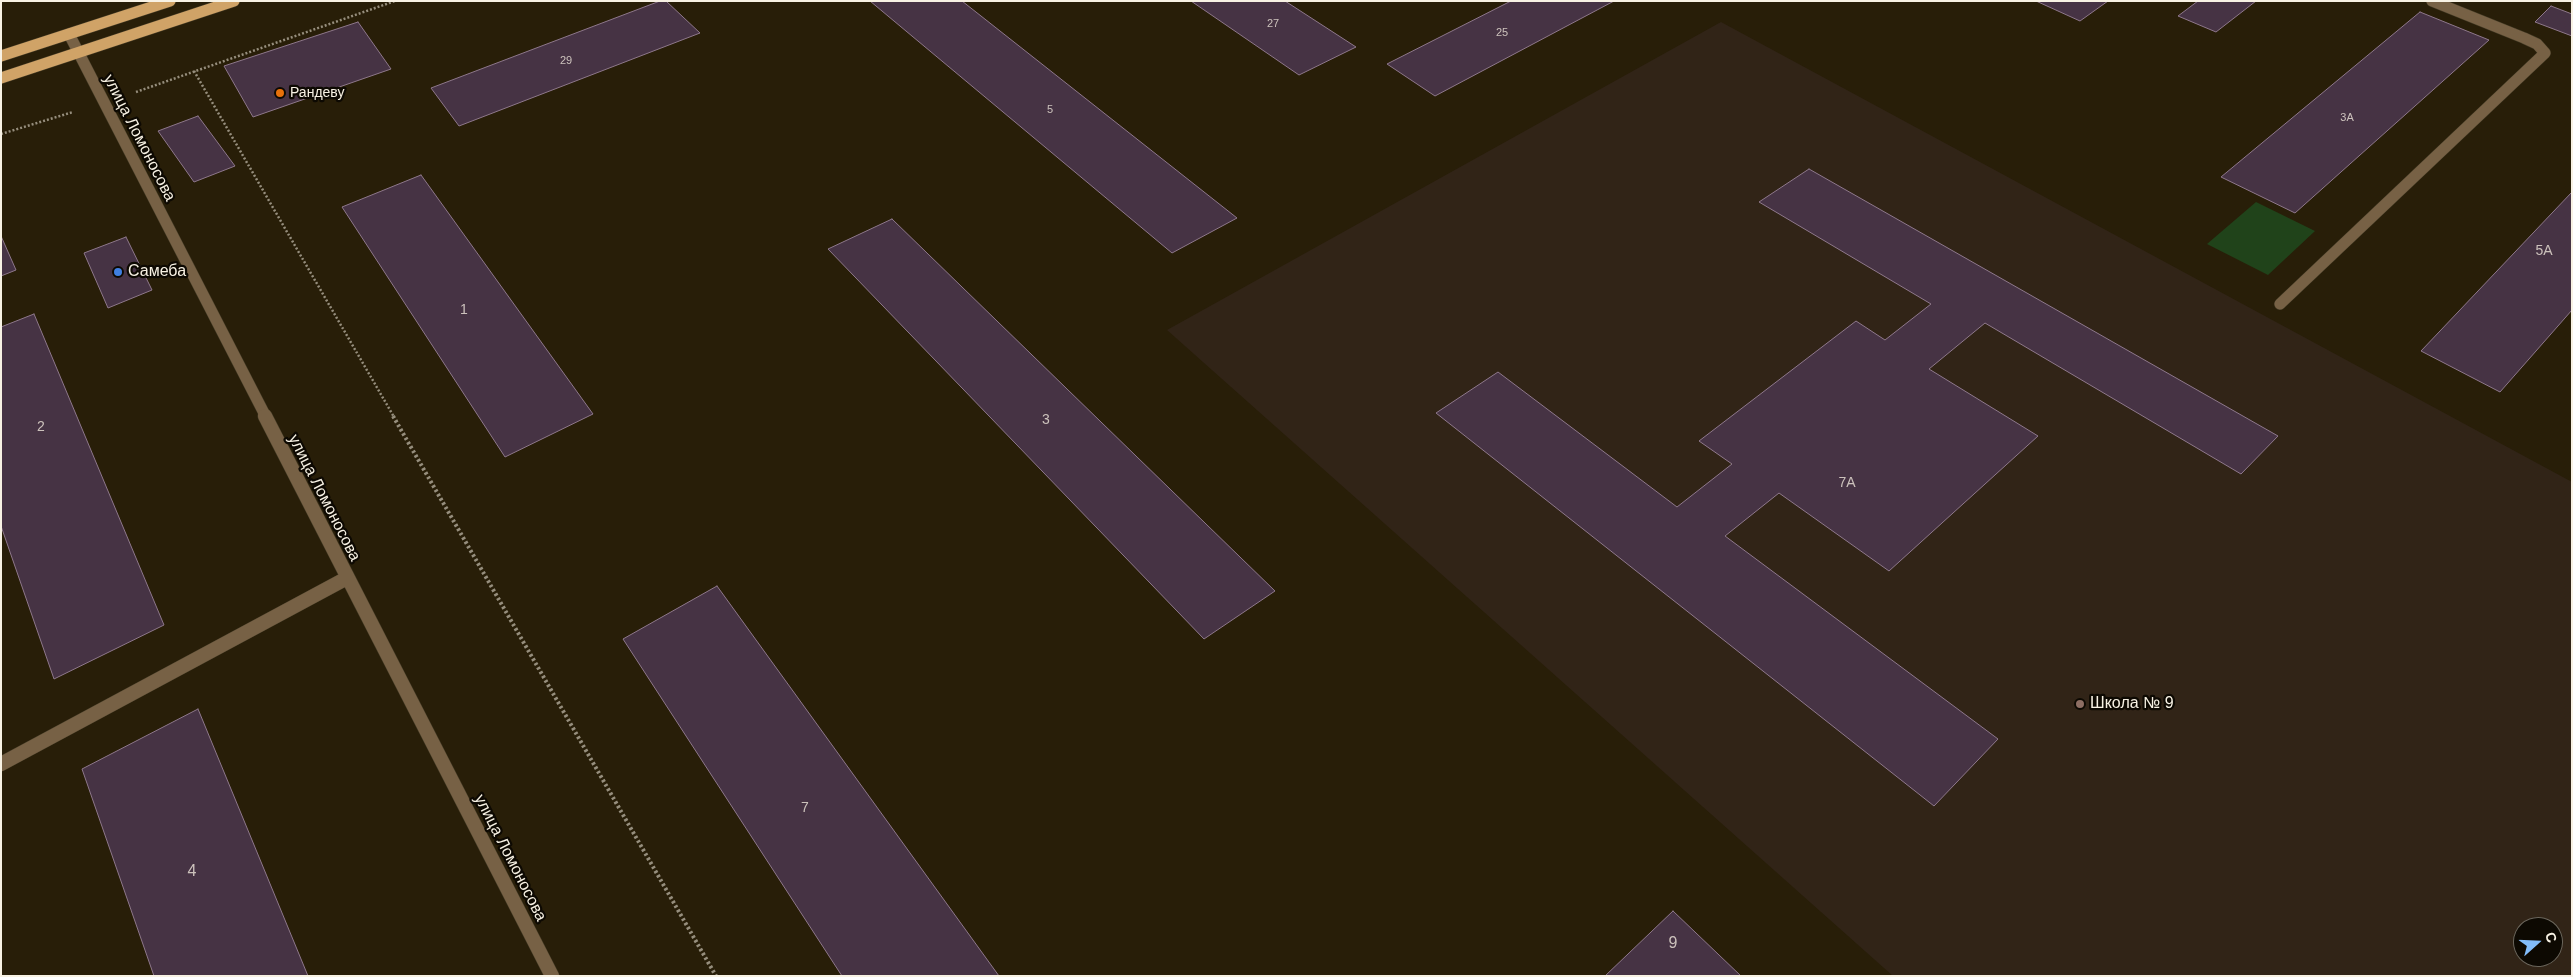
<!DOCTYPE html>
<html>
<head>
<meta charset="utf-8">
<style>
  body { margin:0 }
  #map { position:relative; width:2573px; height:977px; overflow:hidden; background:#281e08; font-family:Helvetica,sans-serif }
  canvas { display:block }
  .frame { position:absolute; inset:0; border:2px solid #f8f2e4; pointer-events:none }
  .north { position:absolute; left:2513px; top:917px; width:50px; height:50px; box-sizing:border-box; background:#0d0902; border:1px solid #6b665c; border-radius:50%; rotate:70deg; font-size:14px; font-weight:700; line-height:20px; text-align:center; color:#f8f2e4 }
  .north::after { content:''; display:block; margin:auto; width:18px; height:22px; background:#82bcfa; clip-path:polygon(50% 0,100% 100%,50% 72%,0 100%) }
</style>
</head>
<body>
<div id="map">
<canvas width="2573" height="977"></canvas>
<div class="frame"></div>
<div class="north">С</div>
</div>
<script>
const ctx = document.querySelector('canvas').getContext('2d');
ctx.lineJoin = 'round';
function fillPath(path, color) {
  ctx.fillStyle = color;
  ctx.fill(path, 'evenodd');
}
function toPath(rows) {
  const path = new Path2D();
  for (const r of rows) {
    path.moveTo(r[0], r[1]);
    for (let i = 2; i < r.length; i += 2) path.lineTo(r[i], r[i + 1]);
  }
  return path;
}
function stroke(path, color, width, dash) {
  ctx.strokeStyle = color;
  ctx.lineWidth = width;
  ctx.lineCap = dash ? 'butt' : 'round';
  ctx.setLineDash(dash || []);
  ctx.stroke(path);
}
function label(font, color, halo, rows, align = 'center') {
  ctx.font = font + ' Helvetica,sans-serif';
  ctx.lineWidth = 4.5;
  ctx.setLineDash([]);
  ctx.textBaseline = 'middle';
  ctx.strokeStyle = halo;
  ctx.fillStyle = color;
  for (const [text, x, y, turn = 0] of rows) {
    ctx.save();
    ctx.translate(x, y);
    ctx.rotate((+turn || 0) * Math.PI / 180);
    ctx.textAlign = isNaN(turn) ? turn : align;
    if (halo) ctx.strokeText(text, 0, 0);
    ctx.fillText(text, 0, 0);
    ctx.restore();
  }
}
const education = toPath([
  [1721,22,2572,482,2572,976,1893,976,1167,330],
  [2523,927,2553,927,2553,957,2523,957]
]);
const green = toPath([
  [2256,202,2315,231,2268,275,2207,244]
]);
const building = toPath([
  [660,1,666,1,700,33,459,126,431,88,660,1],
  [870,1,962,1,1237,218,1172,253,870,1],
  [1191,1,1285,1,1356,47,1299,75,1191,1],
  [1511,1,1614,1,1435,96,1387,64,1511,1],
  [2036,1,2108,1,2080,21,2036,1],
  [2198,1,2256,1,2216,32,2178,16,2198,1],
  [2551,6,2572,14,2572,36,2535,22,2551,6],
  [2420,12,2489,40,2295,213,2221,177,2420,12],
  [358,22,391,69,253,117,224,66,358,22],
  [198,116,235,166,194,182,158,131,198,116],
  [1809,169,2278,436,2241,474,1985,323,1929,369,2038,436,1889,571,1779,493,1725,536,1998,739,1934,806,1436,413,1498,372,1677,507,1732,464,1699,441,1856,321,1885,340,1931,304,1759,202,1809,169],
  [421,175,593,414,505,457,342,207,421,175],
  [2572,192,2572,310,2500,392,2421,351,2572,192],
  [892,219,1275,591,1204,639,828,249,892,219],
  [1,236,16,270,1,276,1,236],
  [126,237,152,290,108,308,84,253,126,237],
  [34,314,164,625,54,679,1,526,1,327,34,314],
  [717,586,999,976,842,976,623,639,717,586],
  [198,709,308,976,154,976,82,769,198,709],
  [1673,911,1741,976,1605,976,1673,911]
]);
const pathFar1 = toPath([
  [194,71,394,417],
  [136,92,395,1],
  [1,134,73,112]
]);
const path = toPath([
  [393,416,716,976]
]);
const minorFar1 = toPath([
  [69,34,266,417],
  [2280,304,2545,53,2537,44,2524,38,2432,1]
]);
const minor = toPath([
  [265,416,552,976],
  [1,764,347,578]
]);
const major = toPath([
  [1,56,170,1],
  [1,78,234,1]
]);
const markers = [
  [280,93,5,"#e8710a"],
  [118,272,5,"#3f7fe0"],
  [2080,704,5,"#8d6e63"]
];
const farNumbernames = [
  ["27",1273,24],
  ["25",1502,33],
  ["29",566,61],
  ["5",1050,110],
  ["3А",2347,118]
];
const farPoinames = [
  ["Рандеву",290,93]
];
const numberNames = [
  ["5А",2544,251],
  ["1",464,310],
  ["3",1046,420],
  ["2",41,427],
  ["7А",1847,483],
  ["7",805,808]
];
const streetNames = [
  ["улица Ломоносова",139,138,63],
  ["улица Ломоносова",324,498,63],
  ["улица Ломоносова",510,858,63]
];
const poiNames = [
  ["Самеба",128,272],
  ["Школа № 9",2090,704]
];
const nearNumbernames = [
  ["4",192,872],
  ["9",1673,944]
];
fillPath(education, '#312417');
fillPath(green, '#20431a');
fillPath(building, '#463344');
stroke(building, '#8e788b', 1);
stroke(minorFar1, '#453c27', 12);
stroke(minor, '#453c27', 15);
stroke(major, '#453c27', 12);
stroke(pathFar1, '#968e7d', 2.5, [2, 2]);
stroke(path, '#968e7d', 4, [2.5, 2.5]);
stroke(minorFar1, '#776145', 11);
stroke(minor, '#776145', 14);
stroke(major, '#d0a367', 11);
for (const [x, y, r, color] of markers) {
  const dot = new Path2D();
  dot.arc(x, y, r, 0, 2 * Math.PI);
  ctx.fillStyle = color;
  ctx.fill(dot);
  stroke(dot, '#0d0902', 2);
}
label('11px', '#ccc2bc', null, farNumbernames);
label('14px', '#f8f2e4', '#0d0902', farPoinames, 'left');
label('14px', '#ccc2bc', null, numberNames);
label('16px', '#f8f2e4', '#0d0902', streetNames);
label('16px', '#f8f2e4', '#0d0902', poiNames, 'left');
label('16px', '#ccc2bc', null, nearNumbernames);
</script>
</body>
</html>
